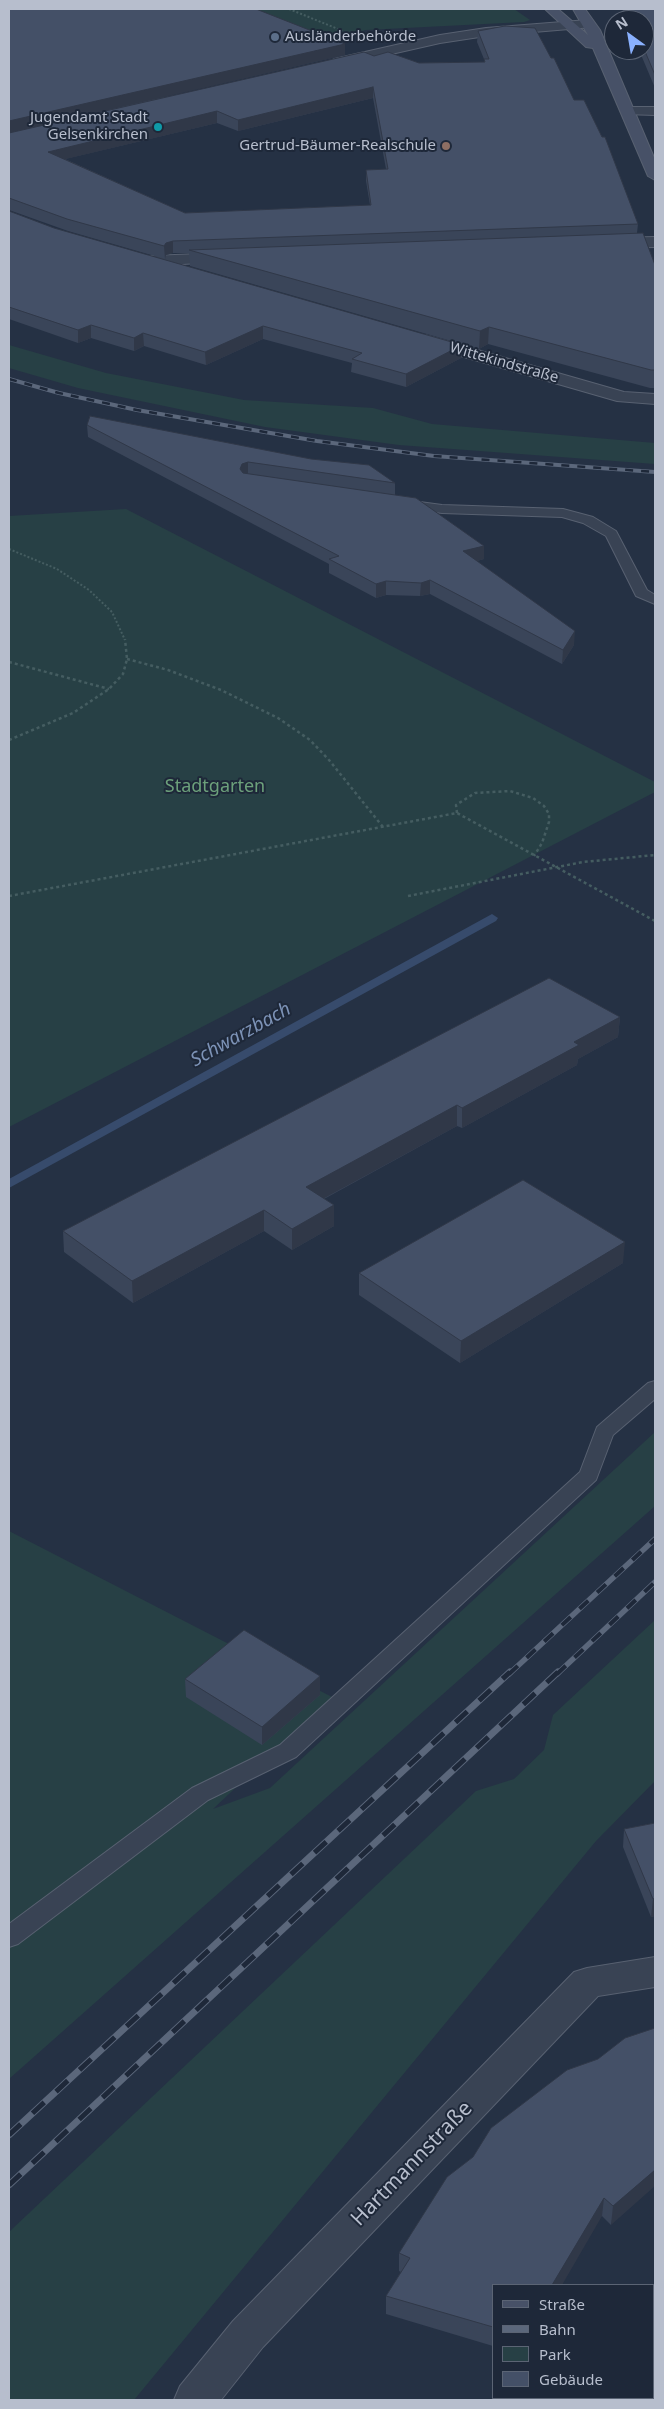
<!DOCTYPE html>
<html>
<head>
<meta charset="utf-8">
<style>
  body { margin:0 }
  #map { position:relative; width:664px; height:2409px; overflow:hidden; background:#253144; font-family:"Noto Sans",sans-serif }
  canvas { display:block }
  .frame { position:absolute; inset:0; border:10px solid #b7becd; pointer-events:none }
  .legend { position:absolute; left:492px; top:2284px; width:162px; height:115px; box-sizing:border-box; background:#1e2839; border:1px solid #5b6474; margin:0; padding:6px 9px; list-style:none; font-size:15px; color:#b7becd }
  .legend li { display:flex; align-items:center; gap:10px; height:25px }
  .legend b { width:25px; border:1px solid #5b6474 }
  .north { position:absolute; left:604px; top:10px; width:50px; height:50px; box-sizing:border-box; background:#1e2839; border:1px solid #5b6474; border-radius:50%; rotate:328deg; font-size:14px; font-weight:700; line-height:20px; text-align:center; color:#b7becd }
  .north::after { content:''; display:block; margin:auto; width:18px; height:22px; background:#8ab1ff; clip-path:polygon(50% 0,100% 100%,50% 72%,0 100%) }
</style>
</head>
<body>
<div id="map">
<canvas width="664" height="2409"></canvas>
<div class="frame"></div>
<ul class="legend">
<li><b style="height:6px;background:#475167"></b>Straße</li>
<li><b style="height:6px;background:#5b677b"></b>Bahn</li>
<li><b style="height:14px;background:#274045"></b>Park</li>
<li><b style="height:14px;background:#445067"></b>Gebäude</li>
</ul>
<div class="north">N</div>
</div>
<script>
const ctx = document.querySelector('canvas').getContext('2d');
ctx.lineJoin = 'round';
function fillPath(path, color) {
  ctx.fillStyle = color;
  ctx.fill(path, 'evenodd');
}
function toPath(rows) {
  const path = new Path2D();
  for (const r of rows) {
    path.moveTo(r[0], r[1]);
    for (let i = 2; i < r.length; i += 2) path.lineTo(r[i], r[i + 1]);
  }
  return path;
}
function stroke(path, color, width, dash) {
  ctx.strokeStyle = color;
  ctx.lineWidth = width;
  ctx.lineCap = dash ? 'butt' : 'round';
  ctx.setLineDash(dash || []);
  ctx.stroke(path);
}
function label(font, color, halo, rows, align = 'center') {
  ctx.font = font + ' "Noto Sans",sans-serif';
  ctx.lineWidth = 4;
  ctx.setLineDash([]);
  ctx.textBaseline = 'middle';
  ctx.strokeStyle = halo;
  ctx.fillStyle = color;
  for (const [text, x, y, turn = 0] of rows) {
    ctx.save();
    ctx.translate(x, y);
    ctx.rotate((+turn || 0) * Math.PI / 180);
    ctx.textAlign = isNaN(turn) ? turn : align;
    if (halo) ctx.strokeText(text, 0, 0);
    ctx.fillText(text, 0, 0);
    ctx.restore();
  }
}
const green = toPath([
  [242,9,514,9,530,20,524,22,366,30,315,42],
  [9,345,106,373,244,400,373,408,432,424,655,443,655,464,399,445,265,427,78,388,9,368],
  [126,509,655,782,655,792,9,1127,9,516],
  [655,1432,655,1506,9,2079,9,1531,332,1697,213,1809,270,1788],
  [655,1620,655,1781,596,1841,134,2400,9,2400,9,2232,476,1791,514,1779,544,1750,553,1715]
]);
const stream = toPath([
  [492,914,498,918,496,921,9,1188,9,1179,492,914]
]);
const pathFar1 = toPath([
  [289,9,343,31],
  [9,549,57,569,89,590,112,612,125,640]
]);
const path = toPath([
  [127,659,168,670,221,690,278,718,310,740,329,760,383,827],
  [9,662,109,689],
  [9,740,73,713,109,689,123,674,127,659,125,639],
  [457,813,456,805,475,793,510,791,533,798,544,806,549,814,549,822,542,843,534,856],
  [9,896,457,813,655,921],
  [408,896,583,862,655,855]
]);
const service = toPath([
  [405,500,442,505,563,509,593,517,616,531,647,590,655,595,655,604,636,596,606,536,583,523,562,517,442,513,400,507,399,504,400,501,405,500],
  [655,1381,655,1399,613,1435,596,1480,296,1757,208,1800,18,1944,9,1947,9,1924,192,1788,280,1745,580,1472,597,1427,648,1383,655,1381]
]);
const minor = toPath([
  [588,20,595,24,593,27,486,36,440,43,334,67,327,63,334,59,440,35,486,28,588,20],
  [629,107,655,107,655,115,624,114,622,111,624,108,629,107],
  [655,237,655,247,610,248,602,243,610,238,655,237],
  [227,253,233,255,235,258,233,261,149,266,143,264,141,261,143,258,149,256,227,253],
  [425,335,624,392,655,394,655,404,617,401,419,344,417,340,419,336,425,335],
  [655,1957,655,1987,598,1996,263,2347,221,2400,174,2400,180,2386,233,2321,574,1972,587,1968,655,1957]
]);
const secondary = toPath([
  [545,9,558,9,588,35,573,9,585,9,600,30,655,160,655,180,648,176,593,48,586,47,545,9]
]);
const railFar2 = toPath([
  [9,379,59,393,137,410,317,441,434,456,655,472]
]);
const railFar1 = toPath([
  [509,1674,655,1539],
  [557,1674,655,1582]
]);
const rail = toPath([
  [9,2135,510,1672],
  [9,2185,558,1672]
]);
const wall = toPath([
  [9,9,345,55,154,99,374,56,419,63,484,62,484,59,477,42,478,31,574,100,638,224,637,233,655,265,655,388,650,388,488,344,479,349,190,266,189,253,173,253,166,255,165,259,68,231,9,210],
  [373,98,386,169,366,170,366,181,370,205,185,213,65,159,217,123,238,131],
  [622,9,655,9,655,88,639,50,644,50,644,20,627,20],
  [9,211,54,228,461,358,406,387,351,372,352,363,263,339,206,365,144,346,134,351,91,338,78,343,9,319],
  [87,425,395,483,395,495,484,559,477,561,574,645,562,664,430,594,420,596,386,595,376,598,329,573,329,564,88,437],
  [620,1017,618,1037,578,1059,577,1065,462,1128,457,1126,324,1199,334,1226,292,1250,264,1231,133,1303,64,1252,63,1231],
  [623,1263,460,1363,359,1295,359,1273],
  [320,1676,320,1695,262,1745,186,1697,185,1679],
  [655,1823,655,1916,651,1917,623,1847,624,1829],
  [655,2028,611,2225,602,2216,493,2285,493,2346,386,2314,386,2296,401,2272,399,2271,399,2253,598,2059]
]);
const shadedWall = toPath([
  [345,44,345,55,9,133,9,121],
  [373,87,373,98,238,131,238,120],
  [217,111,217,123,49,163,48,152],
  [173,241,173,253,166,255,165,259,164,246,166,243],
  [91,325,91,338,78,343,78,330],
  [263,326,263,339,206,365,205,352],
  [489,327,488,344,479,349,480,331],
  [143,333,144,346,134,351,134,338],
  [462,345,461,358,406,387,406,374],
  [248,462,248,475,242,477,240,469,242,464],
  [484,546,484,559,463,565,463,551],
  [430,580,430,594,420,596,421,583],
  [386,581,386,595,376,598,376,584],
  [575,631,574,645,562,664,563,650],
  [620,1017,618,1037,578,1059,577,1065,462,1128,462,1108,574,1042],
  [457,1105,457,1126,306,1208,306,1187],
  [334,1205,334,1226,292,1250,292,1229],
  [264,1210,264,1231,133,1303,132,1281],
  [625,1242,623,1263,460,1363,461,1341],
  [320,1676,320,1695,262,1745,262,1727],
  [655,1898,655,1916,651,1917,653,1899],
  [655,2170,655,2186,611,2225,613,2206],
  [604,2198,602,2216,562,2285,552,2285]
]);
const building = toPath([
  [9,9,256,9,345,44,9,121,9,9],
  [627,9,655,9,655,75,644,49,644,20,632,20,627,9],
  [505,26,535,28,551,58,554,58,574,100,584,100,602,137,605,137,638,224,173,241,166,243,164,246,67,219,9,198,9,133,364,52,374,56,388,52,419,63,485,62,484,59,489,59,478,31,505,26],
  [373,87,388,169,366,170,371,205,185,213,48,152,217,111,238,120,373,87],
  [9,211,54,228,462,345,406,374,352,359,362,353,263,326,205,352,143,333,134,338,91,325,78,330,9,307,9,211],
  [643,233,655,265,655,370,651,370,489,327,480,331,189,250,643,233],
  [90,416,311,459,369,465,395,483,248,462,242,464,240,469,243,473,416,498,484,546,463,551,575,631,563,650,430,580,421,583,386,581,376,584,329,559,339,556,87,425,90,416],
  [549,978,620,1017,574,1042,579,1045,512,1081,462,1108,457,1105,306,1187,334,1205,292,1229,264,1210,132,1281,63,1231,549,978],
  [523,1180,625,1242,461,1341,359,1273,523,1180],
  [244,1630,320,1676,262,1727,185,1679,244,1630],
  [655,1823,655,1898,653,1899,624,1829,655,1823],
  [655,2028,655,2170,613,2206,604,2198,552,2285,493,2285,493,2327,386,2296,410,2258,399,2253,447,2177,473,2157,491,2128,567,2070,598,2059,625,2038,655,2028]
]);
const markers = [
  [275,37,5,"#5c6f8a"],
  [158,127,5,"#0f9aa8"],
  [446,146,5,"#8d6e63"]
];
const farPoinames = [
  ["Ausländerbehörde",285,37,"left"],
  ["Jugendamt Stadt",148,118],
  ["Gelsenkirchen",148,135],
  ["Gertrud-Bäumer-Realschule",436,146]
];
const farStreetnames = [
  ["Wittekindstraße",504,363,16]
];
const parkNames = [
  ["Stadtgarten",215,787]
];
const waterNames = [
  ["Schwarzbach",241,1035,-29]
];
const nearStreetnames = [
  ["Hartmannstraße",412,2164,-46]
];
fillPath(green, '#274045');
fillPath(stream, '#374b6c');
stroke(service, '#586171', 2);
stroke(minor, '#586171', 2);
stroke(secondary, '#586171', 2);
stroke(pathFar1, '#455d61', 2, [2, 2]);
stroke(path, '#455d61', 2.5, [3, 3]);
fillPath(service, '#394354');
fillPath(minor, '#394354');
fillPath(secondary, '#475167');
stroke(railFar2, '#5b677b', 4);
stroke(railFar1, '#5b677b', 5.5);
stroke(rail, '#5b677b', 7);
stroke(railFar2, '#1e2839', 2.5, [8]);
stroke(railFar1, '#1e2839', 4, [12]);
stroke(rail, '#1e2839', 5, [16]);
fillPath(wall, '#3a4559');
fillPath(shadedWall, '#303848');
fillPath(building, '#445067');
stroke(building, '#303848', 1);
for (const [x, y, r, color] of markers) {
  const dot = new Path2D();
  dot.arc(x, y, r, 0, 2 * Math.PI);
  ctx.fillStyle = color;
  ctx.fill(dot);
  stroke(dot, '#1e2839', 2);
}
label('15px', '#b7becd', '#1e2839', farPoinames, 'right');
label('15px', '#b7becd', '#1e2839', farStreetnames);
label('18px', '#6ca07b', '#1e2839', parkNames);
label('italic 19px', '#7c92b6', '#1e2839', waterNames);
label('21px', '#b7becd', '#1e2839', nearStreetnames);
</script>
</body>
</html>
